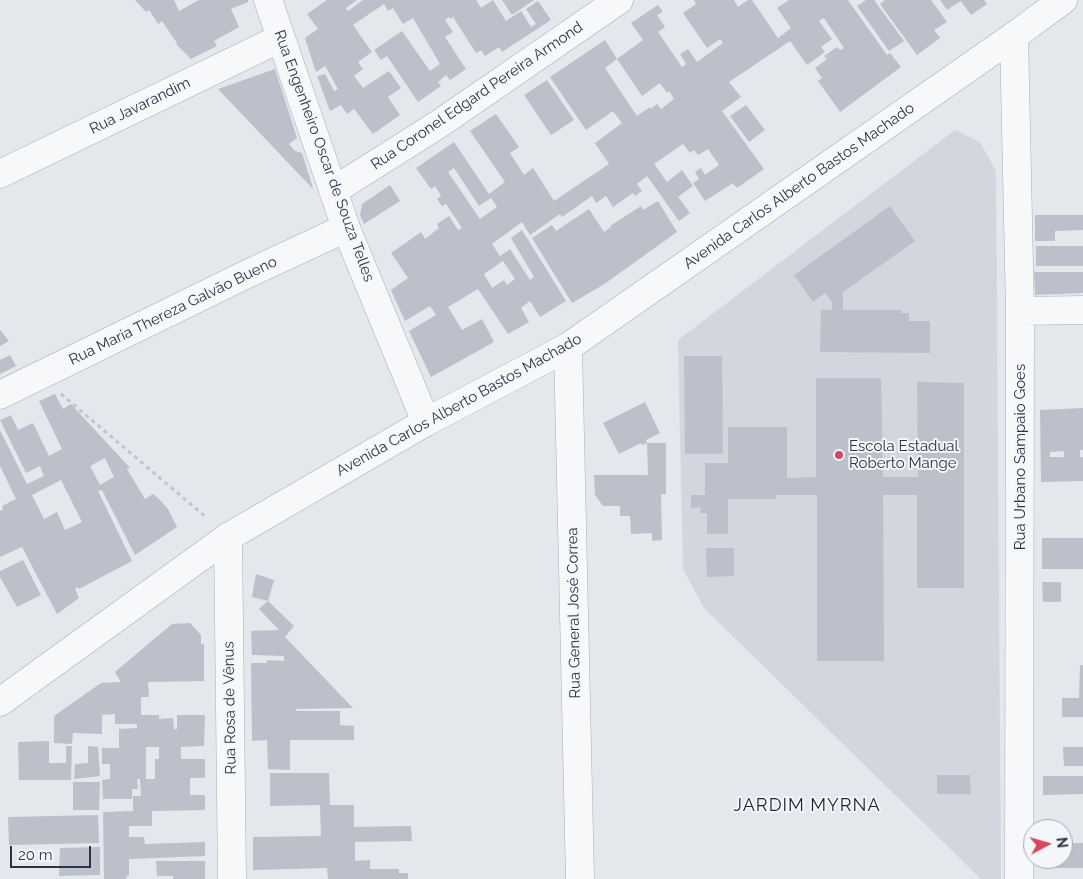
<!DOCTYPE html>
<html>
<head>
<meta charset="utf-8">
<style>
  body { margin:0 }
  #map { position:relative; width:1083px; height:879px; overflow:hidden; background:#e4e7ec; font-family:Raleway,sans-serif }
  canvas { display:block }
  .north { position:absolute; left:1023px; top:819px; width:50px; height:50px; box-sizing:border-box; background:#f4f6f9; border:1px solid #a4a8b1; border-radius:50%; rotate:84deg; font-size:14px; font-weight:700; line-height:20px; text-align:center; color:#2b3445 }
  .north::after { content:''; display:block; margin:auto; width:18px; height:22px; background:#d1495b; clip-path:polygon(50% 0,100% 100%,50% 72%,0 100%) }
  .scale { position:absolute; left:10px; top:846px; width:81px; height:22px; box-sizing:border-box; border:2px solid #2b3445; border-top:0; padding-left:6px; font-size:15px; line-height:18px; white-space:nowrap; color:#2b3445; -webkit-text-stroke:4px #f4f6f9; paint-order:stroke }
</style>
</head>
<body>
<div id="map">
<canvas width="1083" height="879"></canvas>
<div class="north">N</div>
<div class="scale">20 m</div>
</div>
<script>
const ctx = document.querySelector('canvas').getContext('2d');
ctx.lineJoin = 'round';
function fillPath(path, color) {
  ctx.fillStyle = color;
  ctx.fill(path, 'evenodd');
}
function toPath(rows) {
  const path = new Path2D();
  for (const r of rows) {
    path.moveTo(r[0], r[1]);
    for (let i = 2; i < r.length; i += 2) path.lineTo(r[i], r[i + 1]);
  }
  return path;
}
function stroke(path, color, width, dash) {
  ctx.strokeStyle = color;
  ctx.lineWidth = width;
  ctx.lineCap = dash ? 'butt' : 'round';
  ctx.setLineDash(dash || []);
  ctx.stroke(path);
}
function label(font, color, halo, rows, align = 'center') {
  ctx.font = font + ' Raleway,sans-serif';
  ctx.lineWidth = 4;
  ctx.setLineDash([]);
  ctx.textBaseline = 'middle';
  ctx.strokeStyle = halo;
  ctx.fillStyle = color;
  for (const [text, x, y, turn = 0] of rows) {
    ctx.save();
    ctx.translate(x, y);
    ctx.rotate((+turn || 0) * Math.PI / 180);
    ctx.textAlign = isNaN(turn) ? turn : align;
    if (halo) ctx.strokeText(text, 0, 0);
    ctx.fillText(text, 0, 0);
    ctx.restore();
  }
}
const built = toPath([
  [955,130,980,142,996,171,1001,879,981,879,704,608,683,569,678,340]
]);
const building = toPath([
  [135,0,174,0,179,11,199,0,248,0,248,2,231,9,239,27,214,41,217,46,191,59,176,44,177,43,162,21,158,24,149,10,146,12],
  [327,0,357,0,346,8,348,11,363,0,476,0,481,8,493,0,506,21,521,11,531,27,536,24,526,9,538,1,551,20,502,52,499,47,485,56,481,50,476,53,453,17,450,19,449,17,445,20,453,32,445,37,466,69,450,80,446,75,438,82,441,86,418,102,387,56,381,60,374,50,402,31,430,71,440,64,413,18,403,24,393,8,388,11,384,4,353,25,372,52,358,62,363,69,354,76,363,88,389,71,401,88,388,97,400,115,373,134,354,109,347,114,341,105,330,111,317,76,325,74,334,91,338,89,325,66,316,72,310,54,305,38,318,29,307,14],
  [502,0,534,0,512,15],
  [694,0,734,0,738,7,748,0,752,0,778,38,791,28,777,8,789,0,848,0,887,55,890,53,901,67,840,112,818,81,822,78,815,68,827,59,824,56,837,47,840,50,844,48,824,18,819,21,832,39,821,47,825,52,807,65,790,41,729,82,741,97,722,111,764,169,737,188,733,183,705,201,693,183,699,179,695,172,701,168,705,175,719,165,708,149,698,155,694,150,690,153,683,144,654,164,667,182,682,170,693,186,678,197,690,213,679,221,647,176,637,184,642,191,635,196,633,193,613,207,606,196,596,203,592,196,562,217,560,214,530,235,522,222,492,244,500,256,510,249,530,280,534,277,511,238,522,230,566,301,540,317,530,301,521,308,529,322,508,334,478,289,448,307,462,330,482,319,494,342,431,377,409,331,436,315,430,306,405,321,391,290,408,278,391,253,421,232,425,239,439,228,437,224,449,216,458,230,462,228,446,204,442,206,437,199,441,196,435,186,431,189,416,168,454,142,489,194,505,182,470,131,496,114,519,147,510,153,524,175,533,168,554,201,609,164,595,143,622,123,613,111,586,130,550,77,605,40,617,59,605,68,637,116,650,107,651,109,657,104,661,109,674,99,669,91,667,93,660,83,642,96,617,59,643,40,631,23,658,5,663,12,657,15,665,27,658,32,682,67,686,64,680,54,688,49,697,62,723,43,720,39,707,48,683,13,696,4],
  [454,168,479,206,491,198,497,207,480,219,448,172],
  [503,261,515,279,507,285,504,280,492,288,484,274],
  [866,0,874,0,904,41,889,51,857,6],
  [885,0,931,0,947,22,934,30,940,38,917,55,880,4],
  [940,0,984,0,987,4,971,15,961,1,947,10],
  [275,69,297,138,289,144,295,151,302,153,313,188,312,188,218,89],
  [547,80,574,120,551,135,524,95],
  [746,105,765,130,749,142,730,116],
  [390,185,400,201,364,224,360,215,362,204],
  [658,201,677,232,603,285,572,303,532,238,552,225,556,231,589,209,604,232,611,227,610,226,641,206,643,210],
  [890,206,915,241,843,292,843,310,902,310,901,313,909,313,909,321,930,321,930,353,820,352,821,310,832,310,832,302,825,293,813,302,794,275],
  [1035,215,1083,215,1083,230,1055,231,1055,241,1035,241],
  [1036,246,1083,246,1083,266,1036,266],
  [1034,272,1083,272,1083,293,1035,295],
  [0,330,9,341,0,346],
  [10,355,16,366,0,374,0,360],
  [684,356,722,356,723,454,685,454],
  [816,378,881,378,883,477,918,477,917,382,964,383,964,588,917,588,917,495,883,495,884,661,817,661,817,495,776,495,776,499,728,499,728,534,707,534,707,513,700,513,701,507,691,508,691,495,705,495,705,463,728,463,728,427,787,427,787,478,816,477],
  [55,394,63,409,71,404,130,468,127,469,145,499,153,494,158,498,168,509,177,527,135,555,102,490,98,491,132,561,79,589,78,587,75,589,79,598,57,614,22,547,0,557,0,511,3,509,2,506,16,499,0,466,0,430,27,484,44,476,40,466,26,473,0,420,11,415,18,430,33,423,49,456,62,449,39,401],
  [105,458,114,477,100,485,90,466],
  [61,480,82,522,65,530,57,512,44,519,32,495],
  [645,402,660,433,646,440,647,443,666,443,666,494,661,494,662,540,652,541,652,533,631,534,630,516,620,516,620,506,603,506,595,495,594,475,648,475,647,443,642,445,641,443,619,454,603,423],
  [1083,408,1083,450,1080,450,1080,457,1083,457,1083,481,1041,482,1040,410],
  [1064,451,1064,457,1050,457,1050,452],
  [1042,538,1083,538,1083,569,1042,569],
  [706,548,734,548,734,576,707,577],
  [23,560,41,595,17,607,0,577,0,571],
  [256,574,274,580,268,601,294,626,285,637,353,708,296,709,296,711,340,711,340,725,354,726,354,740,290,740,290,770,268,769,267,740,252,741,251,663,267,663,267,660,284,661,284,656,252,655,251,631,279,630,259,609,268,601,252,597],
  [1042,582,1061,582,1061,602,1043,602],
  [190,623,201,635,201,644,204,644,204,681,148,682,149,697,141,697,141,715,159,715,159,719,173,718,174,729,177,729,177,715,205,715,204,746,181,747,181,759,205,759,205,778,190,778,190,795,205,795,205,810,152,811,152,826,129,826,129,837,144,837,145,844,205,842,205,856,129,859,129,876,127,876,126,879,104,879,103,812,133,811,133,796,141,796,140,779,137,779,138,789,132,789,132,799,103,799,102,780,110,779,110,764,102,764,102,748,119,748,119,729,137,728,137,724,115,724,115,714,102,715,102,734,73,733,72,744,54,743,54,716,101,683,121,682,115,672,172,624],
  [146,747,159,747,159,759,155,759,155,779,146,779],
  [1080,665,1083,665,1083,717,1062,717,1062,698,1079,698],
  [49,741,49,763,66,763,66,746,72,746,71,780,19,780,18,742],
  [88,746,98,747,100,776,74,779,75,764,88,763],
  [1063,747,1083,747,1083,766,1064,766],
  [270,773,329,773,330,805,354,805,354,827,411,826,412,841,355,842,355,861,370,860,370,869,399,869,399,873,408,873,408,879,328,879,327,868,253,870,253,837,321,836,320,805,270,806],
  [937,775,970,775,971,794,937,794],
  [1043,776,1083,776,1083,794,1043,795],
  [73,782,100,782,99,810,73,810],
  [98,815,99,843,9,845,8,817],
  [1063,843,1083,843,1083,868,1043,868,1043,859,1063,859],
  [100,847,100,875,59,876,60,848],
  [156,861,205,861,205,879,173,879,173,876,157,876]
]);
const path = toPath([
  [61,394,207,518]
]);
const minor = toPath([
  [268,0,346,228,426,422],
  [1014,36,1020,311,1019,879],
  [0,174,281,38],
  [333,191,439,124,619,0],
  [1020,311,1083,310],
  [568,347,580,879],
  [0,395,245,275,346,228],
  [228,537,232,879]
]);
const tertiary = toPath([
  [0,702,228,537,426,422,568,347,1014,36,1063,0]
]);
const markers = [
  [839,455,5,"#d1495b"]
];
const streetNames = [
  ["Rua Coronel Edgard Pereira Armond",477,96,-34],
  ["Rua Javarandim",140,106,-26],
  ["Rua Engenheiro Oscar de Souza Telles",324,156,70],
  ["Avenida Carlos Alberto Bastos Machado",799,186,-35],
  ["Rua Maria Thereza Galvão Bueno",173,311,-26],
  ["Avenida Carlos Alberto Bastos Machado",459,405,-29],
  ["Rua Urbano Sampaio Goes",1020,457,-90],
  ["Rua General José Correa",574,613,-91],
  ["Rua Rosa de Vênus",230,708,-91]
];
const poiNames = [
  ["Escola Estadual",849,446],
  ["Roberto Mange",849,463]
];
const quarterNames = [
  ["JARDIM MYRNA",807,806]
];
fillPath(built, '#d2d6de');
fillPath(building, '#bbc0ca');
stroke(minor, '#a9aeb7', 29);
stroke(tertiary, '#a9aeb7', 29);
stroke(path, '#c2c5cb', 3, [4, 4]);
stroke(minor, '#f7f8fa', 28);
stroke(tertiary, '#f7f8fa', 28);
for (const [x, y, r, color] of markers) {
  const dot = new Path2D();
  dot.arc(x, y, r, 0, 2 * Math.PI);
  ctx.fillStyle = color;
  ctx.fill(dot);
  stroke(dot, '#f4f6f9', 2);
}
label('15px', '#2b3445', '#f4f6f9', streetNames);
label('15px', '#2b3445', '#f4f6f9', poiNames, 'left');
ctx.letterSpacing = '1px';
label('18px', '#1d2536', '#f4f6f9', quarterNames);
ctx.letterSpacing = '0px';
</script>
</body>
</html>
